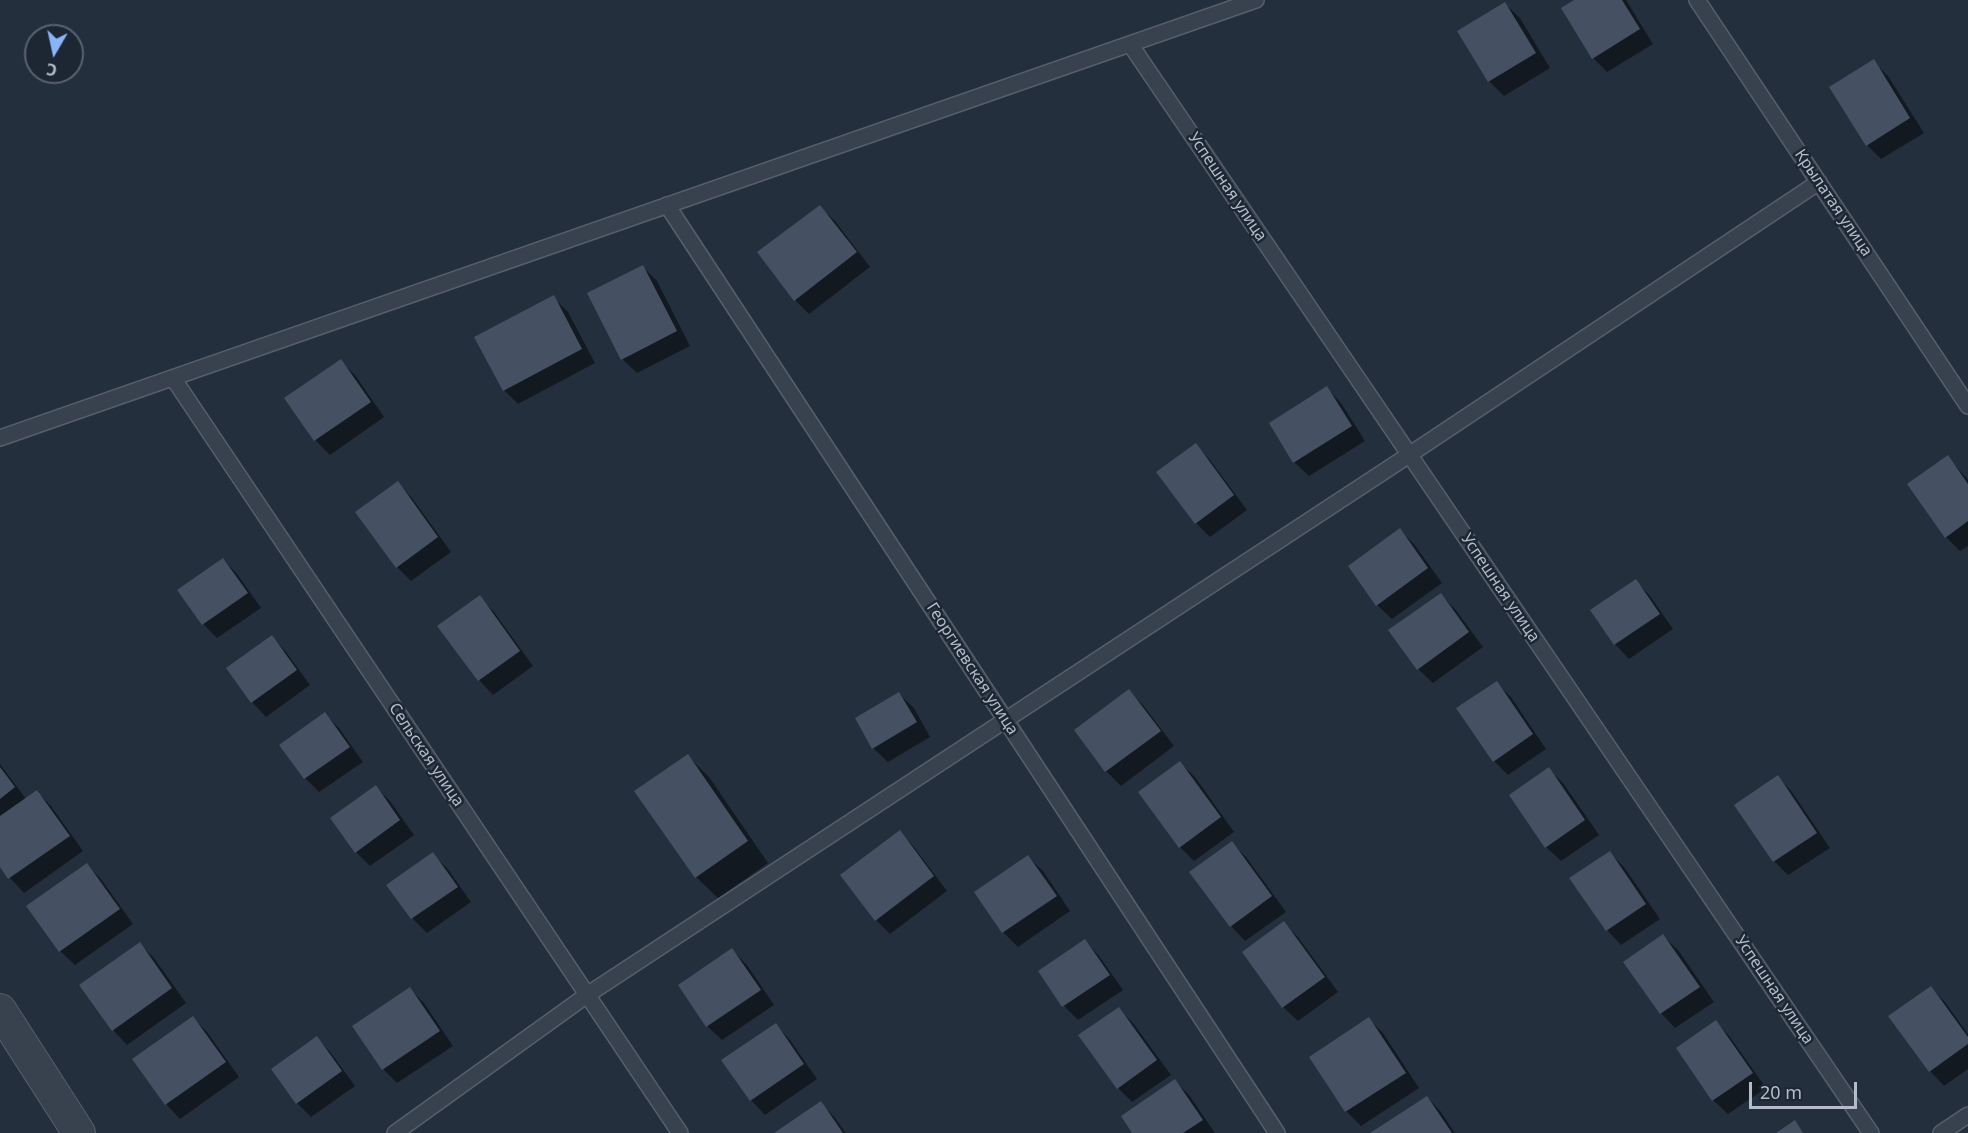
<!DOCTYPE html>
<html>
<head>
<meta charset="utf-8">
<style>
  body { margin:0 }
  #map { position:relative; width:1968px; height:1133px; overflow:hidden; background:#242f3e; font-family:"Noto Sans",sans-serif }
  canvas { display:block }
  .north { position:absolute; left:24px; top:24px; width:60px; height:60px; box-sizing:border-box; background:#1d2633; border:2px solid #59626f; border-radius:50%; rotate:189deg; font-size:16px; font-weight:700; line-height:24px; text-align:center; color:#b4bcc9 }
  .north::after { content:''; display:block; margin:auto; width:21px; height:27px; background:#8ab4f8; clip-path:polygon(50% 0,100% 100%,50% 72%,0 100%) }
  .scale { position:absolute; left:1749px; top:1082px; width:108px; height:27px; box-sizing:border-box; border:3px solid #b4bcc9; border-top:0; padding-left:8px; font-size:18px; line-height:21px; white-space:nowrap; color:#b4bcc9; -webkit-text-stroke:4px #1d2633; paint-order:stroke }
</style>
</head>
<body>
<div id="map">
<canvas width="1968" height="1133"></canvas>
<div class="north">С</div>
<div class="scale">20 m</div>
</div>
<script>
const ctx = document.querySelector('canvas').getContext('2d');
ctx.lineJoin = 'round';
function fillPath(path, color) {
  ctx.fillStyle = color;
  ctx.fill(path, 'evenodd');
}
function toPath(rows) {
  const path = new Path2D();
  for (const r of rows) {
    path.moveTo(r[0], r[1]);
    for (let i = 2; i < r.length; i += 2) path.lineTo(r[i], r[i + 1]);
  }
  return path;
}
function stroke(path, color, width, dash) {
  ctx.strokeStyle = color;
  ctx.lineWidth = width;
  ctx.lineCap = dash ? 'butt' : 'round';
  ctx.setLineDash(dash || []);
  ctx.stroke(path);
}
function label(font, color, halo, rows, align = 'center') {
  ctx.font = font + ' "Noto Sans",sans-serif';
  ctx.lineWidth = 5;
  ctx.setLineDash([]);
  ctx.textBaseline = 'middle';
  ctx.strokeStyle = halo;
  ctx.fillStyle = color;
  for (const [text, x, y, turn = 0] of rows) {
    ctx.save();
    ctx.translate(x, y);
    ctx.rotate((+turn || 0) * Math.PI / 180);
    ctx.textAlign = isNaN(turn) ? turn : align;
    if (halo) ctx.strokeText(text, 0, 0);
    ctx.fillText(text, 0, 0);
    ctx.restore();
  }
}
const shadow = toPath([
  [1577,0,1626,0,1653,44,1607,72,1593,58],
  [1505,4,1520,18,1550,68,1504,96,1489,81,1459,32],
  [1873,61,1888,76,1924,133,1881,159,1867,145],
  [820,207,835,221,870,267,809,314,795,300],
  [642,266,657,281,690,346,637,373,622,359],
  [553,297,568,312,595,363,518,404,504,390],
  [340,361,355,375,384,417,330,455,315,440,286,399],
  [1327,388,1341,403,1365,441,1309,476,1294,462],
  [1196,445,1210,460,1247,510,1210,537,1196,523],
  [1948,457,1968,480,1968,546,1960,551,1946,537],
  [398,483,412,498,451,552,411,581,397,567],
  [1400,530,1414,544,1442,583,1392,619,1377,605],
  [223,559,237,574,261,608,217,638,203,624],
  [1636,581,1650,596,1673,629,1629,659,1615,644],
  [1441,595,1455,609,1483,647,1433,683,1418,669],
  [479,597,494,612,533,666,493,695,479,680,439,626],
  [272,637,286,652,310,685,266,717,252,702],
  [1496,683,1511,697,1546,749,1508,775,1494,761],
  [1129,691,1143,705,1174,746,1121,786,1106,771,1076,730],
  [899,694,914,708,930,737,888,762,873,748],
  [325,714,339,728,363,762,319,792,305,778],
  [688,756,709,777,768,863,718,898,696,877],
  [1180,763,1195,777,1234,832,1194,861,1180,847],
  [0,764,26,799,37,792,51,806,83,851,24,893,10,878,0,865],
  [1549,769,1563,783,1599,835,1561,861,1546,847],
  [1778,777,1792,792,1830,848,1788,875,1774,861],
  [376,787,390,801,414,835,370,866,356,852],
  [900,832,914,847,947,891,890,934,876,920],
  [1232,843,1246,857,1286,912,1245,941,1231,926,1191,872],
  [1610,853,1624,867,1660,919,1621,945,1607,930],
  [432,854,447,868,471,902,427,933,413,919,389,885],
  [1028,857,1043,871,1070,911,1018,947,1003,932,976,892],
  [87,865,101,879,133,924,75,965,60,951],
  [1284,923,1298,937,1338,992,1298,1021,1283,1007],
  [1663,936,1678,950,1714,1002,1675,1028,1661,1013],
  [1085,941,1099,956,1123,990,1078,1020,1064,1006],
  [139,943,154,958,186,1003,127,1045,113,1030],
  [732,950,747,965,774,1005,722,1040,707,1026],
  [1931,988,1945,1002,1968,1034,1968,1069,1944,1086,1930,1071],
  [410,989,424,1003,453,1046,397,1083,383,1069],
  [1119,1009,1133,1023,1171,1075,1132,1102,1118,1088],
  [193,1018,207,1032,239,1077,180,1119,166,1104,134,1059],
  [1369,1019,1383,1033,1419,1088,1361,1126,1347,1112,1311,1057],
  [1716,1022,1730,1037,1766,1088,1728,1114,1713,1100],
  [776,1025,790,1040,817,1079,765,1115,751,1100],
  [317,1038,331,1053,355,1086,311,1117,297,1103],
  [1175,1081,1189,1095,1215,1133,1134,1133],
  [1427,1097,1441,1112,1455,1133,1373,1133],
  [821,1103,835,1118,846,1133,777,1133]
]);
const building = toPath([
  [1574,0,1622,0,1640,29,1592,59,1561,8],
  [1505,2,1536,53,1488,82,1457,31],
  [1874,59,1910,118,1866,146,1829,87],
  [820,205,857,252,794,301,757,252],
  [643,265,677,331,621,360,587,293],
  [554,295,582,349,503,391,474,337],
  [341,359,371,402,314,441,284,398],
  [1327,386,1352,426,1293,463,1269,423],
  [1196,443,1234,495,1195,524,1156,472],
  [1948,455,1968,484,1968,521,1945,538,1907,484],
  [398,481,438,537,396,568,355,512],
  [1400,528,1428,568,1376,606,1348,566],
  [223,558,248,593,202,625,177,590],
  [1636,579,1660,614,1614,645,1590,610],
  [1441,593,1469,632,1417,670,1388,630],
  [480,595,520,651,478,681,437,626],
  [272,635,297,670,251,703,226,668],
  [1497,681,1533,734,1493,762,1456,708],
  [1129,689,1161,731,1105,772,1074,730],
  [899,692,917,722,872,749,855,718],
  [325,712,350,747,304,779,279,745],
  [688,754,748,841,695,878,634,791],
  [1180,761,1221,817,1179,848,1138,792],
  [0,767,15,787,0,799],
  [1549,767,1585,820,1545,848,1509,795],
  [1778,775,1817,833,1773,862,1734,805],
  [376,785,400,820,355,853,330,818],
  [37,790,70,836,8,879,0,867,0,816],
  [900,830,934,876,875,921,840,875],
  [1232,841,1272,896,1230,927,1189,872],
  [1610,851,1646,904,1606,931,1569,878],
  [433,852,458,887,411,919,386,885],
  [1028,855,1057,896,1002,933,974,892],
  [87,863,120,909,59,952,26,906],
  [1284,921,1325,977,1282,1008,1242,952],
  [1663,934,1700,987,1660,1014,1623,962],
  [1085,939,1110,975,1062,1007,1038,971],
  [140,942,172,988,112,1031,79,985],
  [732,948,761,990,706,1027,678,985],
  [1931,986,1968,1037,1968,1044,1929,1072,1888,1016],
  [410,987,440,1031,382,1070,352,1026],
  [1119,1007,1157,1060,1117,1089,1078,1035],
  [193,1016,226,1062,165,1105,132,1059],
  [1369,1017,1406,1073,1345,1112,1309,1057],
  [1716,1020,1753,1073,1712,1101,1676,1048],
  [776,1023,804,1064,750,1101,721,1060],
  [317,1036,342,1071,296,1104,271,1069],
  [1175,1079,1203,1120,1183,1133,1132,1133,1121,1116],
  [1427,1096,1452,1133,1370,1133],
  [821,1101,843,1133,774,1133],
  [1795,1120,1803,1133,1776,1133]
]);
const lane = toPath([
  [1697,0,1968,406],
  [1130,44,1871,1133],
  [667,205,1277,1133],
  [173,378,680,1133],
  [0,438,1256,0],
  [395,1133,587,995,1409,455,1819,182],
  [1941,1133,1968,1115]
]);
const street = toPath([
  [0,1010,79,1133]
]);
const streetNames = [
  ["Успешная улица",1227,187,56],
  ["Крылатая улица",1833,203,56],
  ["Успешная улица",1500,588,56],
  ["Георгиевская улица",972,669,57],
  ["Сельская улица",426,755,56],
  ["Успешная улица",1774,990,56]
];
fillPath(shadow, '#0007');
fillPath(building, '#455162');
stroke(lane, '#565f6c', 18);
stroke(street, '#565f6c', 34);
stroke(lane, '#38414e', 15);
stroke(street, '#38414e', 32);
label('16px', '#b4bcc9', '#1d2633', streetNames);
</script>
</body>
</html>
